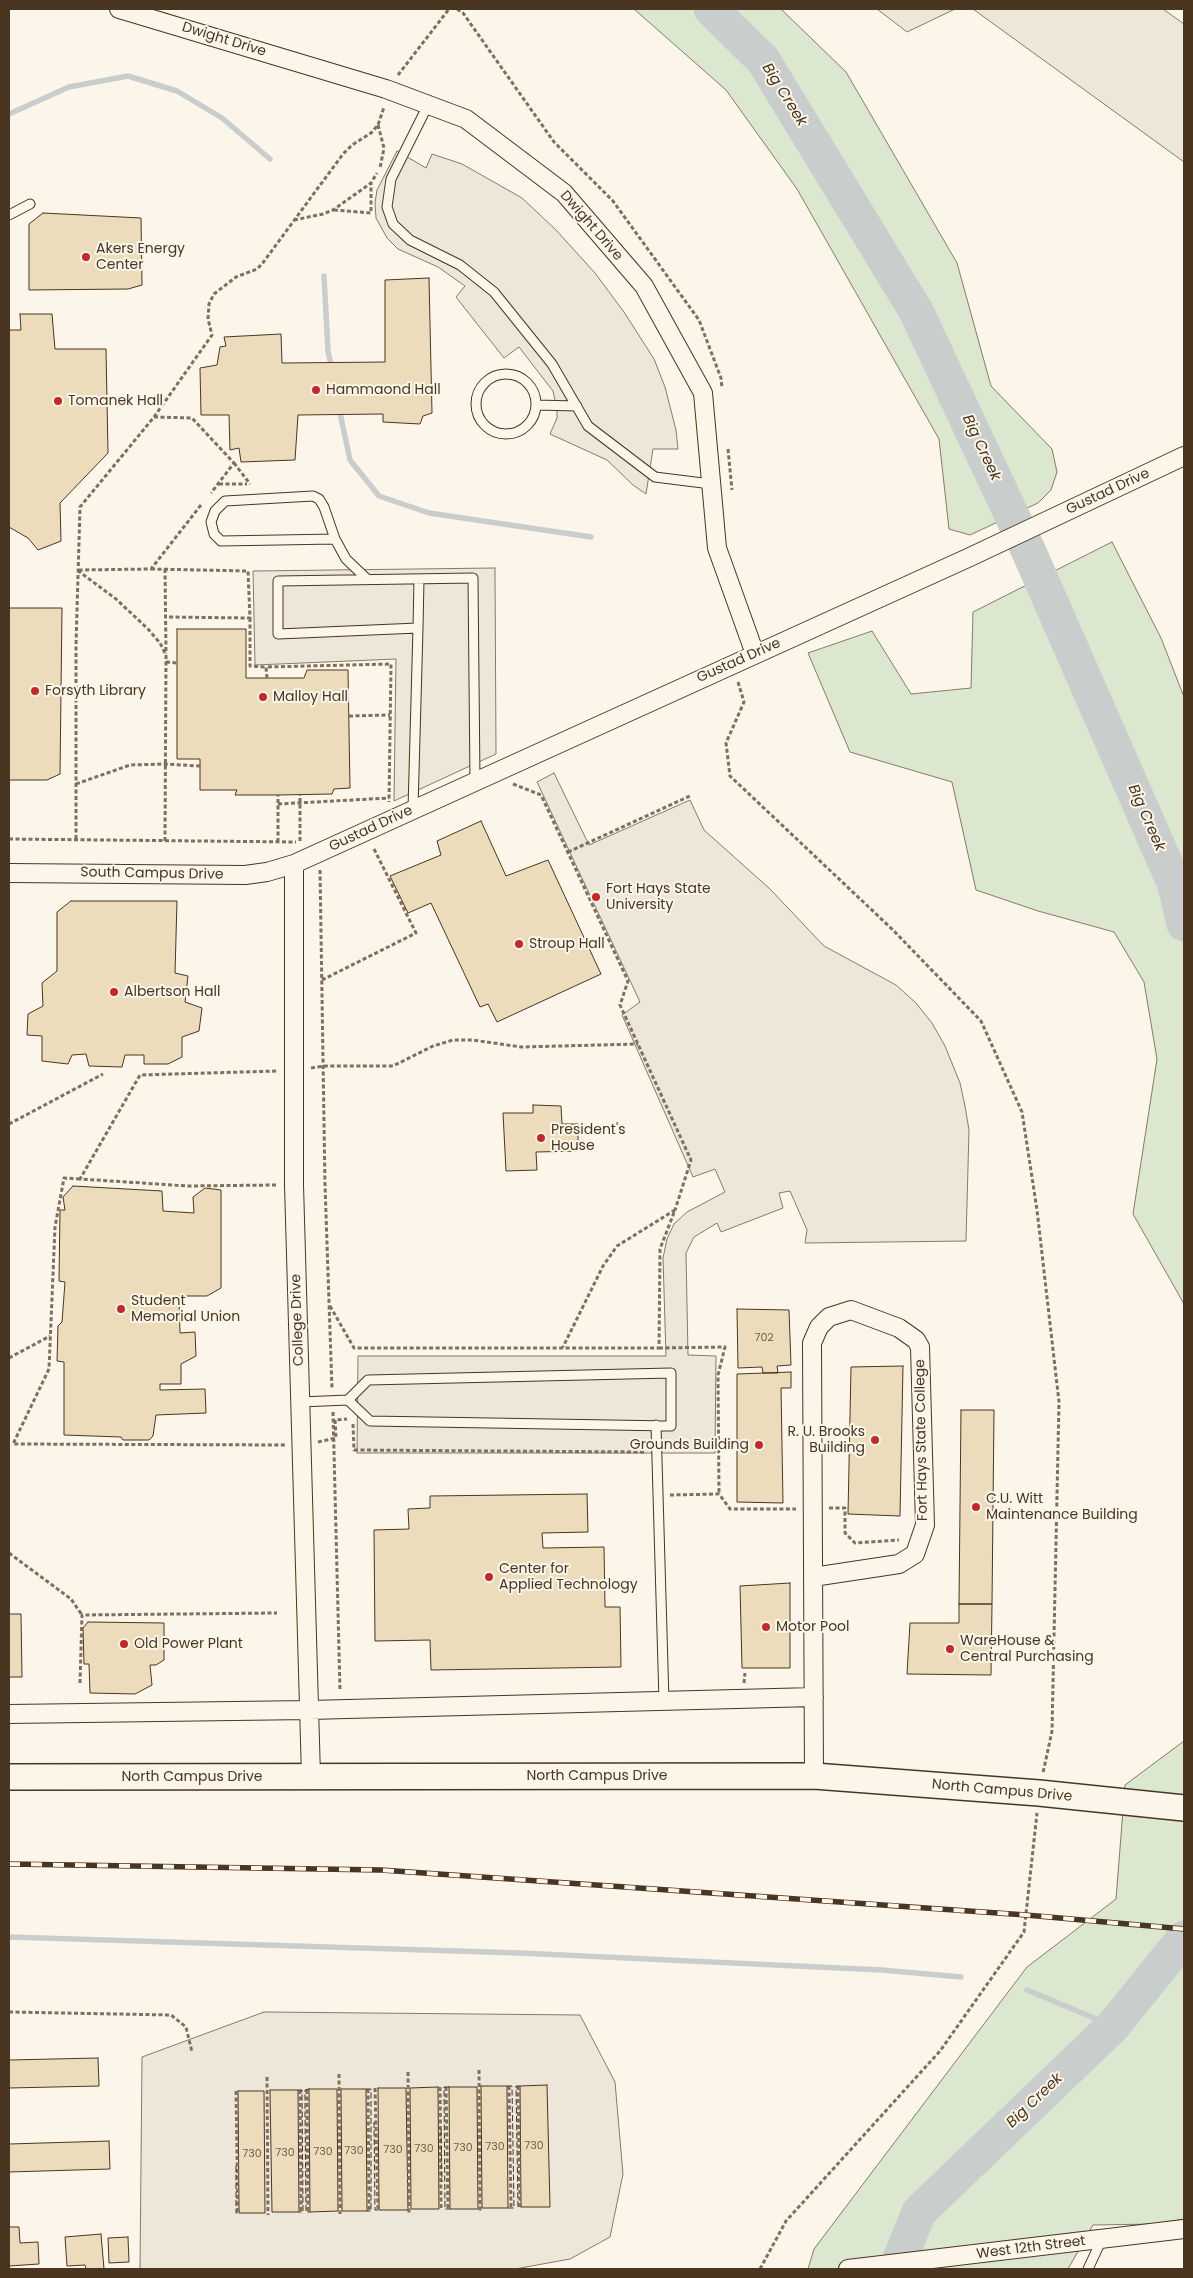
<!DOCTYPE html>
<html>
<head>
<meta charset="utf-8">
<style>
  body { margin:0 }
  #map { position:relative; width:1193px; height:2278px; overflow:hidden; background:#fbf6e9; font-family:Poppins,sans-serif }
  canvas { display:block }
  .frame { position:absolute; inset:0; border:10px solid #4a3520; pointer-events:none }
</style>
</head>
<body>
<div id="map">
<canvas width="1193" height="2278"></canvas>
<div class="frame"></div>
</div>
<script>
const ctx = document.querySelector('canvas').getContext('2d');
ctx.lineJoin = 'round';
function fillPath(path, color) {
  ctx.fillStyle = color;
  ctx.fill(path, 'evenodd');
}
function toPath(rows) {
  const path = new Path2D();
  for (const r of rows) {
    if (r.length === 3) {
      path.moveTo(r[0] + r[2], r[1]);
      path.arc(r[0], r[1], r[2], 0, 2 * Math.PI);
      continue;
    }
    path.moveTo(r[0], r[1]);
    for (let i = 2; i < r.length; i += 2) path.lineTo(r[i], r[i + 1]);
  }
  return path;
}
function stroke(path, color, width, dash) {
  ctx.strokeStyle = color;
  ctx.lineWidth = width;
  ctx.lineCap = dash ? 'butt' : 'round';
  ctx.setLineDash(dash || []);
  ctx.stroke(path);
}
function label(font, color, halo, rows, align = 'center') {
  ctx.font = font + ' Poppins,sans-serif';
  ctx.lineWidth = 4;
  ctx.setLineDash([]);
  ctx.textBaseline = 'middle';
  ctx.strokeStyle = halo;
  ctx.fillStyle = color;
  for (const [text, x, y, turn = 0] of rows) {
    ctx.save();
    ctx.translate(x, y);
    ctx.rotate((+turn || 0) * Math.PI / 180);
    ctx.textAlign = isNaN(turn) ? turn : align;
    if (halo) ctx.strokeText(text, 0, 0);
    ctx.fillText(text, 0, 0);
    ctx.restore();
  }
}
const green = toPath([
  [634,9,781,9,846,72,957,263,991,386,1052,449,1057,472,1051,490,1038,503,970,535,949,529,939,439,797,189,726,90,634,9],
  [1112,542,1161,638,1184,697,1184,1304,1133,1214,1157,1059,1144,982,1114,932,1038,911,976,890,952,782,850,752,808,653,872,631,911,694,971,688,973,612,1112,542],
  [1184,1741,1184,2219,1155,2224,1093,2225,1068,2269,808,2269,814,2249,1027,1967,1116,1899,1125,1785,1184,1741]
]);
const parking = toPath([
  [877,9,955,9,907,32,877,9],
  [973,9,1163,9,1184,24,1184,162,973,9],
  [397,151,426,168,432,154,462,164,522,198,556,230,595,273,624,312,654,359,665,387,676,430,678,449,653,449,646,494,633,485,607,460,550,434,557,418,557,409,553,391,519,347,504,358,456,297,465,286,438,267,398,249,387,238,376,218,375,203,377,190,397,151],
  [495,568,496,754,394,801,396,659,255,665,253,571,495,568],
  [554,773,589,845,690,800,704,830,770,889,824,946,896,985,916,1003,932,1023,945,1046,960,1083,965,1106,969,1130,966,1241,805,1243,807,1230,790,1191,779,1193,783,1208,721,1232,717,1223,694,1237,686,1253,688,1355,716,1356,715,1453,357,1453,358,1356,666,1356,663,1258,667,1239,674,1224,687,1212,725,1192,715,1169,693,1177,622,1015,640,1002,537,782,554,773],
  [264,2012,580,2015,615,2082,623,2174,610,2237,570,2259,515,2269,140,2269,142,2057,264,2012]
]);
const stream = toPath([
  [9,114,69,87,128,76,177,91,222,118,270,159],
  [324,276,328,351,332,370],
  [339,408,350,460,379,496,429,513,591,537],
  [9,1937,520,1953,882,1970,961,1977],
  [1027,1990,1113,2026]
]);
const river = toPath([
  [711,9,763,60,916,311,1029,552,1175,885,1184,924],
  [896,2269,919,2212,1113,2026,1184,1938]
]);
const building = toPath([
  [43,213,141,218,142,285,128,289,29,290,29,224,43,213],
  [429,278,432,413,423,416,420,424,383,422,383,414,298,415,295,460,241,462,239,448,230,450,229,415,201,415,200,368,217,365,220,347,226,346,224,337,281,334,282,363,385,362,385,280,429,278],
  [20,314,52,314,55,349,106,349,108,453,60,503,61,541,38,550,28,538,9,527,9,330,21,330,20,314],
  [9,608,62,608,60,774,47,780,9,780,9,608],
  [177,629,246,629,246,678,304,678,307,670,348,670,350,788,334,789,332,794,278,795,235,795,237,790,200,790,200,759,177,759,177,629],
  [481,821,506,876,548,860,601,974,497,1022,488,1004,480,1007,431,903,408,913,390,876,441,855,437,841,481,821],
  [71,901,177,901,175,973,188,976,185,1002,202,1008,199,1031,182,1037,182,1057,168,1064,144,1064,144,1055,125,1055,122,1067,89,1066,86,1054,72,1055,68,1064,42,1061,42,1036,27,1035,28,1014,43,1006,42,983,57,971,57,912,71,901],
  [533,1105,561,1106,562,1124,578,1124,578,1151,536,1152,537,1170,506,1171,503,1113,533,1113,533,1105],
  [73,1186,162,1191,163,1211,194,1213,193,1197,205,1188,221,1190,221,1288,207,1296,179,1296,180,1333,195,1332,196,1356,181,1364,181,1384,160,1384,160,1390,205,1389,206,1413,156,1415,153,1436,149,1440,123,1440,121,1437,64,1435,64,1362,57,1361,58,1326,62,1322,65,1282,59,1281,60,1210,65,1210,63,1197,73,1186],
  [737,1309,789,1310,791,1365,777,1366,778,1373,763,1373,762,1367,738,1368,737,1309],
  [903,1366,900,1516,848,1514,851,1367,903,1366],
  [791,1372,791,1388,781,1388,783,1503,737,1502,737,1374,791,1372],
  [961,1410,994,1410,992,1604,959,1604,961,1410],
  [587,1494,588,1532,542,1533,543,1548,604,1547,605,1607,620,1607,621,1667,431,1670,430,1640,375,1641,374,1530,409,1529,408,1509,430,1508,430,1496,587,1494],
  [790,1583,790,1668,742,1668,740,1586,790,1583],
  [959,1604,992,1604,991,1675,907,1674,910,1623,959,1623,959,1604],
  [9,1614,21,1614,22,1677,9,1677,9,1614],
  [88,1622,164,1623,164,1660,156,1665,150,1665,152,1685,135,1694,90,1693,89,1664,84,1664,83,1628,88,1622],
  [98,2058,99,2086,9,2088,9,2060,98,2058],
  [547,2085,550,2207,521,2207,520,2086,547,2085],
  [481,2086,507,2086,508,2208,482,2208,481,2086],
  [438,2087,439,2209,411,2209,410,2088,438,2087],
  [449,2087,477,2087,478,2209,450,2209,449,2087],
  [378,2088,406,2088,408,2210,379,2210,378,2088],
  [309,2089,337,2089,338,2211,310,2212,309,2089],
  [341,2089,366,2089,367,2211,342,2211,341,2089],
  [270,2090,298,2090,299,2212,272,2212,270,2090],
  [238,2091,264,2091,265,2213,239,2213,238,2091],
  [109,2141,110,2169,9,2172,9,2144,109,2141],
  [9,2227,19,2227,20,2243,38,2242,39,2264,9,2266,9,2227],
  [101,2234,104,2269,86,2269,85,2265,67,2266,65,2237,101,2234],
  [128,2237,129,2262,109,2263,108,2238,128,2237]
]);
const path = toPath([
  [457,9,463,13,554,142,613,201,699,320,721,378,722,388],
  [398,75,449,9],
  [378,125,384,148,380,168],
  [334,210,371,213,371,184],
  [294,220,323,214,333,210,371,183,377,173],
  [154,417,192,418,234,463,211,493],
  [728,449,732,490],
  [234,463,250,484],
  [219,484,247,484],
  [151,569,248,571,250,618,166,617],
  [165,569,166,654],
  [250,618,250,666,266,667],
  [166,662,177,663],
  [267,678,266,667,391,664,389,802],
  [738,682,744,702,726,743,730,776,893,930,981,1021,1022,1112,1037,1210,1059,1402,1052,1731,1043,1773],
  [349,716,390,715],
  [76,784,130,765,165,764,200,766],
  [513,784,541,795,628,981,620,1005,691,1160,675,1210],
  [278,804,389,798],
  [9,839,296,842],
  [76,839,76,645,80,507,154,417,212,335,208,319,209,304,214,294,236,277,257,269,262,264,343,154,352,145,371,133,378,125,384,107],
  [165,841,166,655,160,643,148,629,116,599,77,570,151,569,201,505],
  [300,841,300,795],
  [278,842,278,795],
  [568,852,692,795],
  [320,870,325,1185,332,1389],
  [322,980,416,933,374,849],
  [311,1068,324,1066,393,1066,433,1046,453,1040,473,1040,521,1047,638,1044],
  [9,1124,103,1074],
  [80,1179,64,1178,55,1227,49,1369,13,1444,285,1445],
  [276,1185,188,1186,80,1179,140,1075,277,1071],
  [330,1306,354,1348,659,1348,660,1249,675,1210,617,1246,603,1266,563,1347],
  [659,1348,725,1347,718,1375,719,1494],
  [9,1358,50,1336],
  [333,1412,340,1691],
  [353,1424,354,1450,644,1452],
  [318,1442,336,1438,335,1420,347,1419],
  [670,1495,719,1494,730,1509,796,1509],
  [829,1508,845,1508,845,1533,855,1543,899,1540],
  [9,1553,71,1599,82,1615],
  [80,1683,82,1615,277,1613],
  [744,1683,745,1673],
  [9,2012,171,2015,186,2027,192,2052],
  [479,2070,480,2211],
  [408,2072,409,2213],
  [339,2074,340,2214],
  [267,2077,268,2215],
  [509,2086,511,2208],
  [518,2086,520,2208],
  [440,2087,441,2209],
  [446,2087,448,2209],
  [375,2088,378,2210],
  [368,2089,369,2211],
  [300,2090,301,2212],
  [307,2090,308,2212],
  [236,2091,238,2213],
  [760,2269,786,2221,940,2051,1024,1932,1037,1813]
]);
const service = toPath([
  [428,105,391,179,387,207,393,224,410,240,460,265,494,292,552,364,588,426,655,477,711,484],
  [9,215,30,204],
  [506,404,30],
  [536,405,577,406],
  [335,539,221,541,214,534,211,522,215,511,225,501,313,496,319,499,324,507,335,539,346,559,367,579],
  [418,628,419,579],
  [413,809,418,628,278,634,278,581,473,578,475,781],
  [671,1373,671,1426,370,1421,348,1400,368,1380,671,1373],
  [300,1402,348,1400],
  [656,1425,664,1701],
  [1088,2269,1102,2239]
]);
const minor = toPath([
  [119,9,386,89,466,119,564,193,644,286,703,393,717,548,755,654],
  [294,864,294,1185,311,1776],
  [9,873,245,875,267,872,294,864,970,557,1184,456],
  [813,1577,899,1564,915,1554,925,1525,920,1347,916,1340,899,1328,851,1310,829,1317,819,1327,812,1343,814,1776],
  [9,1714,309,1710,814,1697],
  [848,2269,1184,2229]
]);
const secondary = toPath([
  [9,1777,814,1776,1039,1793,1184,1808]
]);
const rail = toPath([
  [9,1864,381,1870,1026,1915,1184,1929]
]);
const fence = toPath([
  [507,2086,512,2086,514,2208,508,2208],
  [520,2086,516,2086,518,2207,521,2207],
  [449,2087,444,2087,445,2209,450,2209],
  [309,2089,305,2090,305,2110,306,2212,310,2212],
  [366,2089,371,2089,371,2211,367,2211],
  [298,2090,302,2090,303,2212,299,2212],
  [374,2122,375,2210,379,2210],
  [441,2129,442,2182],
  [236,2166,236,2213,239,2213]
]);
const markers = [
  [86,257,5,"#c62828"],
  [316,390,5,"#c62828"],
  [58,401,5,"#c62828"],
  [35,691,5,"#c62828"],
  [263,697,5,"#c62828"],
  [596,897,5,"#c62828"],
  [519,944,5,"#c62828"],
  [114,992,5,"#c62828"],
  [541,1138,5,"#c62828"],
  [121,1309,5,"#c62828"],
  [875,1440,5,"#c62828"],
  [759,1445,5,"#c62828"],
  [976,1507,5,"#c62828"],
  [489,1577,5,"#c62828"],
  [766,1627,5,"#c62828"],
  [124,1644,5,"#c62828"],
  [950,1649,5,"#c62828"]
];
const numberNames = [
  ["702",764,1338],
  ["730",534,2146],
  ["730",495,2147],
  ["730",463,2148],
  ["730",424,2149],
  ["730",393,2150],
  ["730",354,2151],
  ["730",323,2152],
  ["730",285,2153],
  ["730",252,2154]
];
const streetNames = [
  ["Dwight Drive",224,40,17],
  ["Dwight Drive",591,226,49],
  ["Gustad Drive",1108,492,-25],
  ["Gustad Drive",739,661,-24],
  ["Gustad Drive",371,829,-25],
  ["South Campus Drive",152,874,1],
  ["College Drive",298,1320,-92],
  ["Fort Hays State College",922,1440,-91],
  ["North Campus Drive",597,1776],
  ["North Campus Drive",192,1777],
  ["North Campus Drive",1002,1791,5],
  ["West 12th Street",1031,2248,-7]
];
const poiNames = [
  ["Akers Energy",96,249],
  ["Center",96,265],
  ["Hammaond Hall",326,390],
  ["Tomanek Hall",68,401],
  ["Forsyth Library",45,691],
  ["Malloy Hall",273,697],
  ["Fort Hays State",606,889],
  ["University",606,905],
  ["Stroup Hall",529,944],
  ["Albertson Hall",124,992],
  ["President's",551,1130],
  ["House",551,1146],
  ["Student",131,1301],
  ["Memorial Union",131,1317],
  ["R. U. Brooks",865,1432,"right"],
  ["Building",865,1448,"right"],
  ["Grounds Building",749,1445,"right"],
  ["C.U. Witt",986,1499],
  ["Maintenance Building",986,1515],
  ["Center for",499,1569],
  ["Applied Technology",499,1585],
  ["Motor Pool",776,1627],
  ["WareHouse &",960,1641],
  ["Central Purchasing",960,1657],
  ["Old Power Plant",134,1644]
];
const waterNames = [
  ["Big Creek",784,95,58],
  ["Big Creek",981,448,65],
  ["Big Creek",1146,818,66],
  ["Big Creek",1035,2101,-44]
];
fillPath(green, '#dce7d0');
stroke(green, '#887966', 1);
fillPath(parking, '#ede7d9');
stroke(parking, '#887966', 1);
stroke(stream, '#c9cecd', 5.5);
stroke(river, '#c9cecd', 35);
fillPath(building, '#ecdcbc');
stroke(building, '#4a3520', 1);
stroke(service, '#4a3520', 11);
stroke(minor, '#4a3520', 20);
stroke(secondary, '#4a3520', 28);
stroke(path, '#7f6f5c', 3, [4, 2.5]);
stroke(service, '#fbf6e9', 9);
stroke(minor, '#fbf6e9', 18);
stroke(secondary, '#fbf6e9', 25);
stroke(rail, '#4a3520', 5.5);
stroke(rail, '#fbf6e9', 4, [11]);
stroke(fence, '#4a3520', 1, [6, 2.5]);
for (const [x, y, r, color] of markers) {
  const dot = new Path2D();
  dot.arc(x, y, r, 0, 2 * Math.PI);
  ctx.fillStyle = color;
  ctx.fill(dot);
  stroke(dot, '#fbf6e9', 2);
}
label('11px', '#725f47', null, numberNames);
label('14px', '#4a3520', '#fbf6e9', streetNames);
label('14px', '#4a3520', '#fbf6e9', poiNames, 'left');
label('italic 15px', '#4a3520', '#fbf6e9', waterNames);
</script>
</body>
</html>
